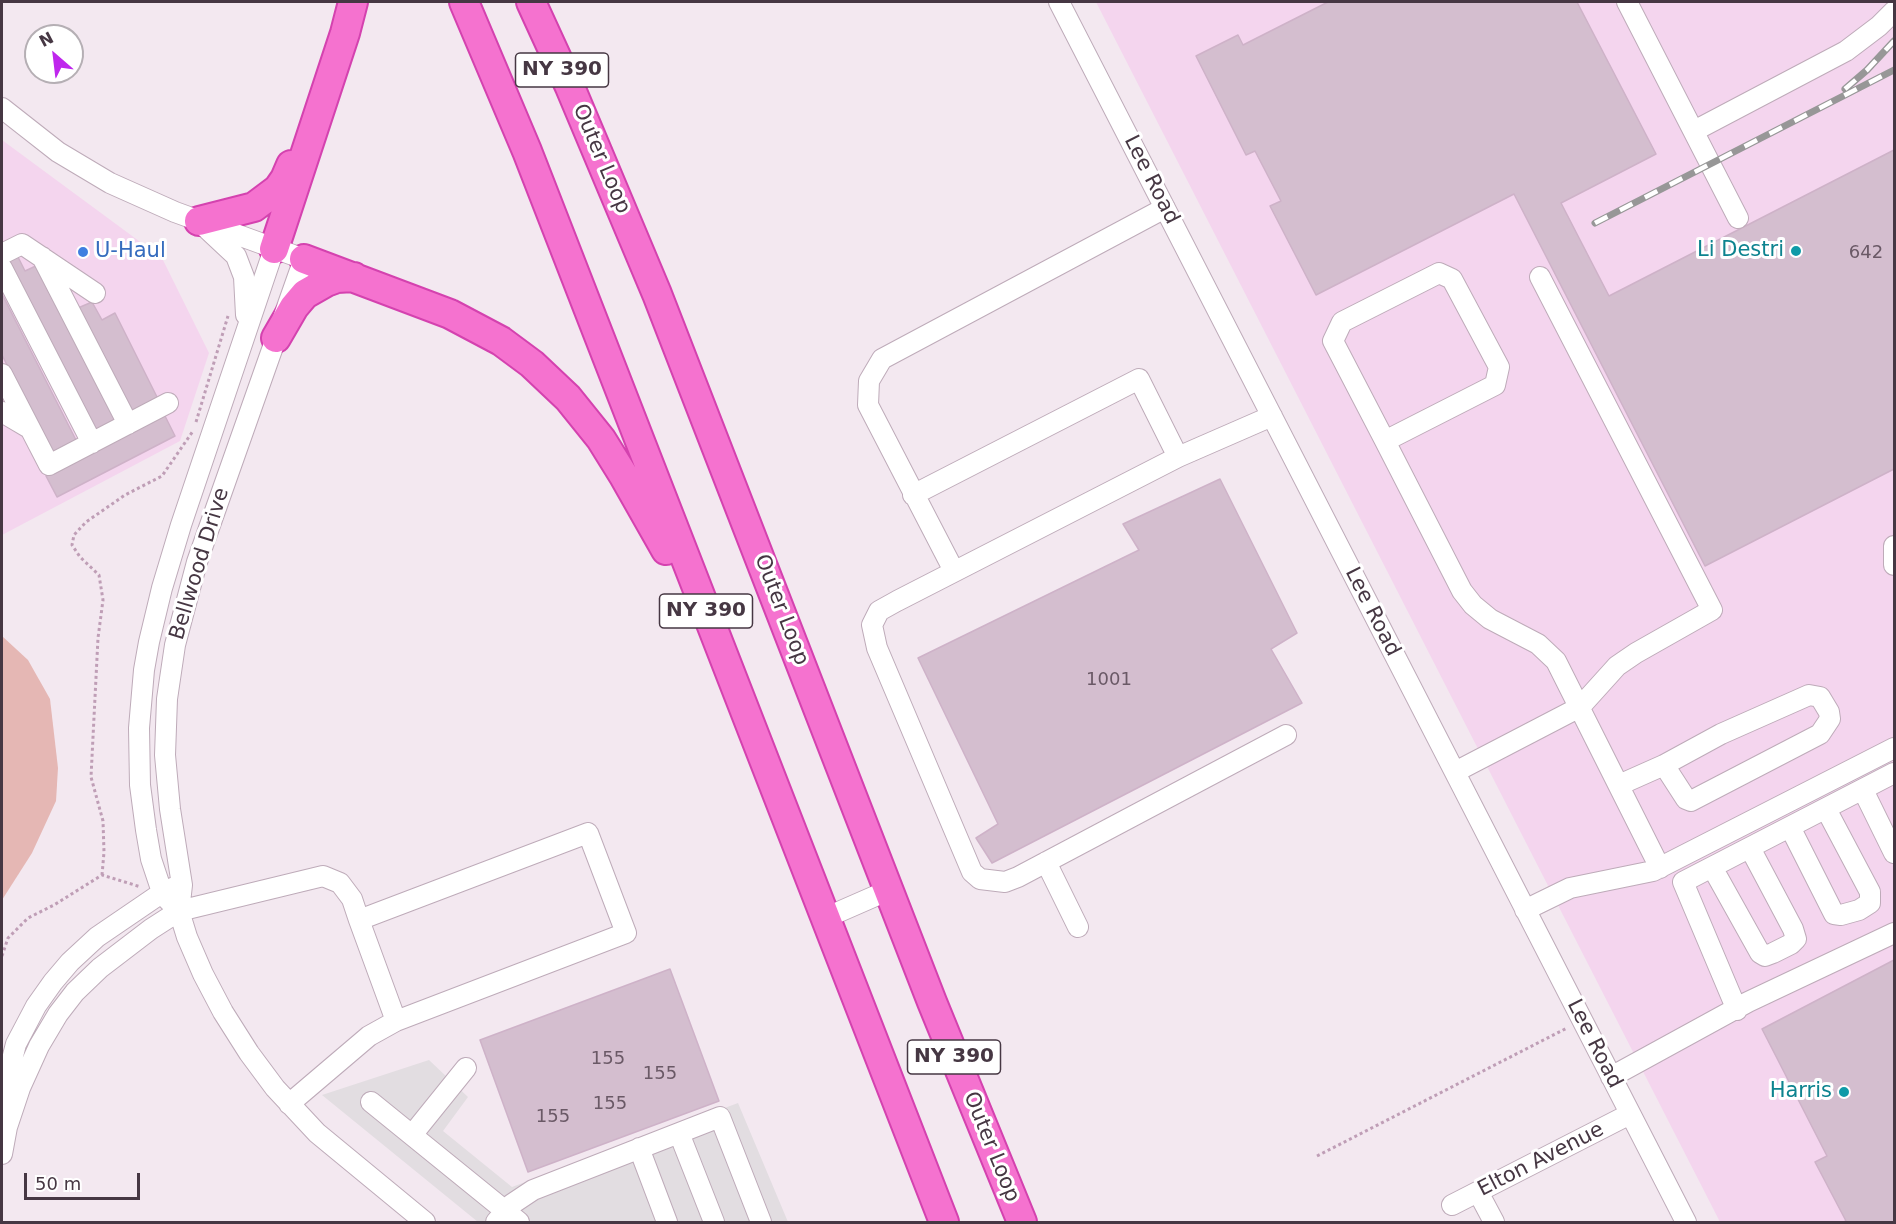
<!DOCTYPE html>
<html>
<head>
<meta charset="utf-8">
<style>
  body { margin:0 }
  #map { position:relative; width:1896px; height:1224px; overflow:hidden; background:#f3e8f0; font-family:"DejaVu Sans",sans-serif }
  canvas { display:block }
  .frame { position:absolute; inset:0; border:3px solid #463743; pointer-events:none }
  .north { position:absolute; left:24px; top:24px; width:60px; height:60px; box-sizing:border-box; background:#fff; border:2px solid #b5afb4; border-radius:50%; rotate:332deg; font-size:16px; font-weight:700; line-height:24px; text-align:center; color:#463743 }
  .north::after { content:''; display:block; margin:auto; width:21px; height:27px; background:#bf26ed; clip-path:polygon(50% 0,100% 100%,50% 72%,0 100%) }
  .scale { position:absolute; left:24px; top:1173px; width:116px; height:27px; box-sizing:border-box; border:3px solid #463743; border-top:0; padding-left:8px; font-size:18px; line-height:21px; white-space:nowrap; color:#463743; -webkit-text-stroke:4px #fff; paint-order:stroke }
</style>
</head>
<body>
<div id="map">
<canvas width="1896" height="1224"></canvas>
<div class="frame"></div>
<div class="north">N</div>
<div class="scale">50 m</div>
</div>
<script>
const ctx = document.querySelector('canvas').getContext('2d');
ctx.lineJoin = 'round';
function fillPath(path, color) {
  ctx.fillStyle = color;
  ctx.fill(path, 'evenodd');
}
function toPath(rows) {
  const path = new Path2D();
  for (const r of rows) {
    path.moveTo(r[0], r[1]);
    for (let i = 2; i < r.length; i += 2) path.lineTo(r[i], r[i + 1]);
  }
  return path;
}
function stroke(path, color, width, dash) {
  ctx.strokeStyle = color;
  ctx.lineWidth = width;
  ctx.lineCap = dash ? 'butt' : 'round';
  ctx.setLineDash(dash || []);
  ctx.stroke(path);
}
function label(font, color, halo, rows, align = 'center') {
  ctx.font = font + ' "DejaVu Sans",sans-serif';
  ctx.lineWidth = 6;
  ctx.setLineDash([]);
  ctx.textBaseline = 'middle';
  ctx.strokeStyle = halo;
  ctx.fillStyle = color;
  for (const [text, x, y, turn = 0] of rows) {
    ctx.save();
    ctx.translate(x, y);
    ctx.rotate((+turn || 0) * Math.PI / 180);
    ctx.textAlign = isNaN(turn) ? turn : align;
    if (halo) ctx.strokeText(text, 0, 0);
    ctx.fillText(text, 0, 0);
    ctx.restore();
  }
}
const commercial = toPath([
  [1096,2,1894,2,1894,1222,1720,1222],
  [2,140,162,258,209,353,180,441,2,535]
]);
const green = toPath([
  [2,636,28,660,50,699,58,768,56,801,32,853,2,900]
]);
const parking = toPath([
  [429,1060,468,1097,443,1131,512,1187,738,1103,788,1222,478,1222,322,1095]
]);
const building = toPath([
  [1328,2,1577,2,1656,154,1561,203,1609,296,1894,150,1894,469,1705,566,1514,194,1316,295,1270,206,1281,201,1255,151,1246,155,1196,56,1238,35,1243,45,1328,2],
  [16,253,25,271,38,265,119,422,94,435,4,260,16,253],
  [2,294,78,444,53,457,2,355,2,294],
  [92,302,102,320,115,313,160,403,133,416,78,308,92,302],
  [164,414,175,436,57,497,46,476,164,414],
  [1220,479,1297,633,1271,649,1302,703,992,863,976,838,998,824,918,658,1139,550,1123,524,1220,479],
  [1894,960,1894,1222,1843,1222,1846,1221,1815,1162,1827,1156,1762,1029,1894,960],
  [670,969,719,1101,528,1172,480,1040,670,969]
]);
const path = toPath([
  [196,422,228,316],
  [102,875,104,852,103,821,91,777,98,638,103,600,99,575,80,557,72,545,74,535,86,522,125,495,162,476,193,431],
  [2,956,8,938,28,918,54,905,102,875,141,887],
  [1317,1156,1567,1028]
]);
const minor = toPath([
  [1059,2,1686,1222],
  [1627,2,1738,218],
  [2,108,58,152,110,183,175,212,304,259,197,562,175,645,167,699,165,755,170,809,182,885,179,911],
  [1694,131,1846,51,1879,26,1894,11],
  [205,227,236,256,244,277,246,315],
  [274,249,181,525,162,588,149,642,144,670,139,728,140,785,146,830,151,859,160,886,168,900,179,911,187,937,203,974,223,1012,249,1053,275,1088,317,1133,425,1222],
  [2,254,22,244,95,293],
  [42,257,128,424],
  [2,268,92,443],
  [2,374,49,465,168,403],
  [2,412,29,428],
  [1272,416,1178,457,897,601,879,611,872,625,877,648,972,872,980,879,1005,882,1018,877,1286,735],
  [1385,441,1495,385,1499,367,1452,279,1439,273,1342,322,1333,341,1385,441,1462,591,1473,605,1490,619,1538,644,1556,661,1660,868],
  [913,495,1139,379,1178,457],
  [1894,546,1894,565],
  [954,571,868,405,869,381,882,359,1165,208],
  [1455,772,1580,707,1617,666,1636,653,1712,610,1540,277],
  [1619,785,1664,765,1686,799,1691,801,1820,734,1830,719,1829,712,1820,697,1809,695,1721,734,1664,765],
  [1863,790,1894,853],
  [1790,827,1834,914,1841,915,1859,910,1870,903,1870,892,1826,809],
  [588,833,626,933,396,1021,359,920,588,833],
  [1046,862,1078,927],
  [1712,867,1760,953,1765,956,1773,953,1791,944,1796,939,1793,929,1750,848],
  [1525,910,1570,888,1653,871,1894,748],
  [825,918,889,890],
  [1737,1010,1683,882,1894,773],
  [1611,1077,1748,1002,1894,933],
  [371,1102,519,1222],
  [289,1104,369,1036,396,1021],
  [4,1112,7,1079,16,1044,36,1006,53,982,70,962,97,937,163,892,175,887],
  [679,1133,714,1222],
  [412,1135,466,1068],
  [639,1148,667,1222],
  [2,1154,7,1127,20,1088,39,1046,58,1014,75,992,100,968,151,929,179,911,323,876,340,883,352,899,359,920],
  [1478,1192,1494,1222],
  [1452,1205,1630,1114],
  [496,1222,512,1204,533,1190,720,1117,761,1222]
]);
const highway = toPath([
  [464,2,527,151,944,1222],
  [531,2,570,87,657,294,932,1002,1022,1222],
  [199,221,254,207,278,189,285,179,291,165],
  [274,249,345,33,353,2],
  [304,259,450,314,501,341,532,364,568,398,601,439,624,476,666,550],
  [276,338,294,307,305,294,326,282,337,278,354,277]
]);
const rail = toPath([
  [1845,89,1867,70,1894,41],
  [1595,223,1894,70]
]);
const markers = [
  [1796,251,6,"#0f9aa8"],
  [83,252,6,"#3f7fe0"],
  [1844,1092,6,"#0f9aa8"]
];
const numberNames = [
  ["642",1866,253],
  ["1001",1109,680],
  ["155",608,1059],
  ["155",660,1074],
  ["155",610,1104],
  ["155",553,1117]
];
const shields = [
  [562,70,93],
  [706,611,93],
  [954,1057,93]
];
const shieldNames = [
  ["NY 390",562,70],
  ["NY 390",706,611],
  ["NY 390",954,1057]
];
const streetNames = [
  ["Outer Loop",601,159,67],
  ["Lee Road",1151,180,63],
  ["Bellwood Drive",200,564,-73],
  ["Outer Loop",781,610,69],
  ["Lee Road",1372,612,63],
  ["Lee Road",1594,1044,63],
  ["Outer Loop",991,1147,68],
  ["Elton Avenue",1541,1160,-27]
];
const cultureNames = [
  ["Li Destri",1784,251],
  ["Harris",1832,1092]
];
const shopNames = [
  ["U-Haul",95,252]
];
fillPath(commercial, '#f4d5ee');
fillPath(green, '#e5b7b4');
fillPath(parking, '#e2dde1');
fillPath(building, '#d4becf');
stroke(building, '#ceb2c8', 1.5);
stroke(minor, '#beabb9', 22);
stroke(highway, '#d442af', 32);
stroke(path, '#bf9eb6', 3, [3, 3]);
stroke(minor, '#fff', 20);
stroke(highway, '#f572cf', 28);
stroke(rail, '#979797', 7);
stroke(rail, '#fff', 4.5, [14]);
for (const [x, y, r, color] of markers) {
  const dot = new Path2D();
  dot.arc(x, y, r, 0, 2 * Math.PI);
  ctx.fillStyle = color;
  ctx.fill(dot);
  stroke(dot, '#fff', 2);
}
label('18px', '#6a5966', null, numberNames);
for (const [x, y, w] of shields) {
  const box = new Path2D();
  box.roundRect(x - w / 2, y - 17, w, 34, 4.5);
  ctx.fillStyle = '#fff';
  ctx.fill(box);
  stroke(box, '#463743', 1.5);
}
label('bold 20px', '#463743', null, shieldNames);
label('21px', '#463743', '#fff', streetNames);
label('21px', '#0d838f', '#fff', cultureNames, 'right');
label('21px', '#366cbe', '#fff', shopNames, 'left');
</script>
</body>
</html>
